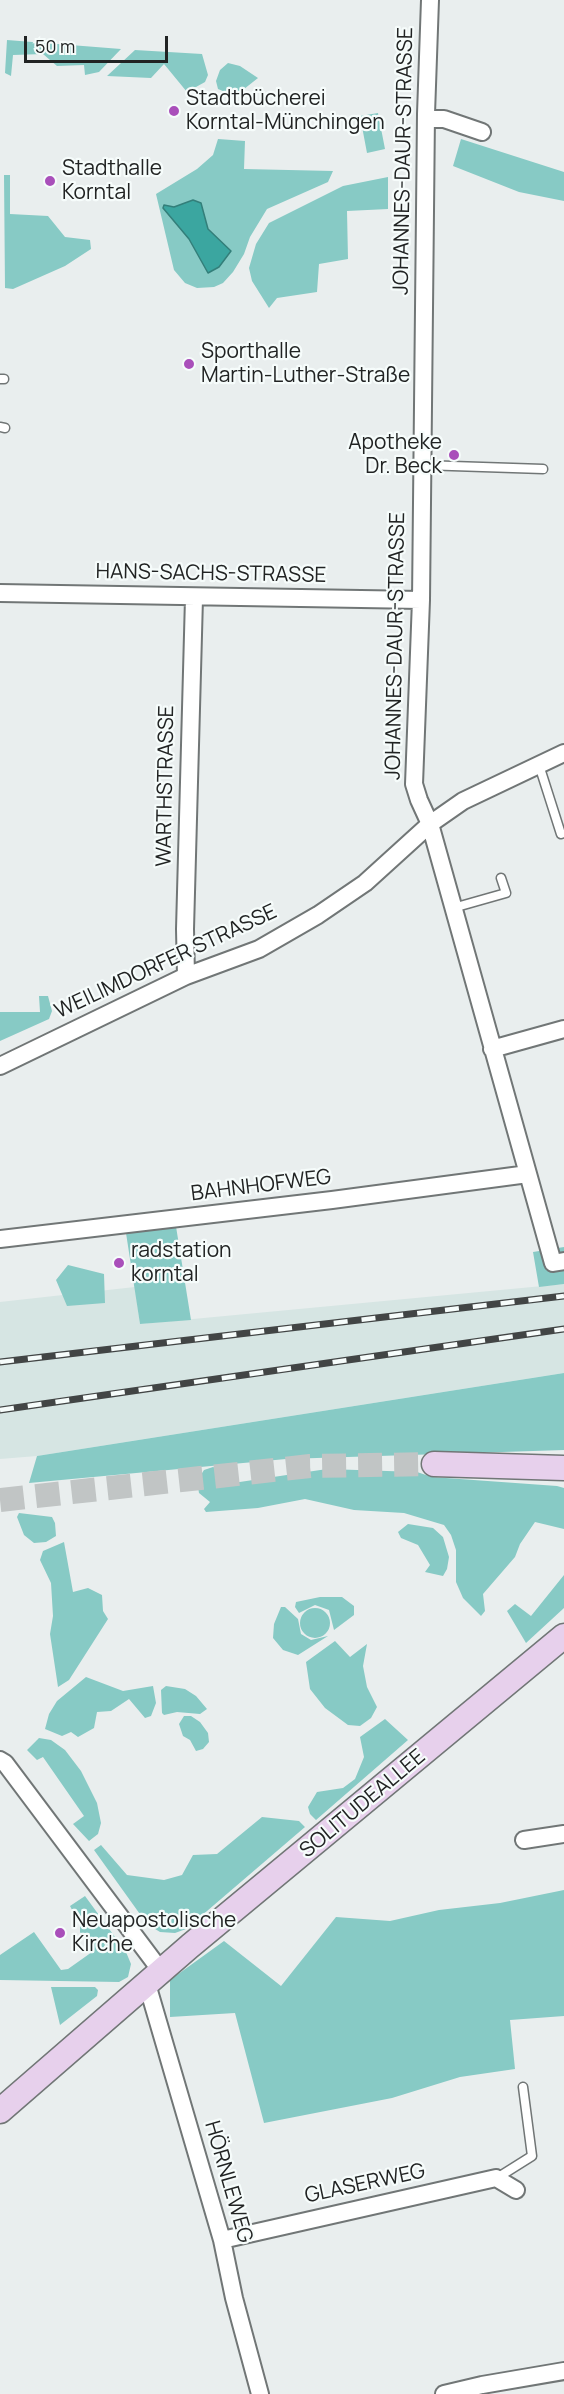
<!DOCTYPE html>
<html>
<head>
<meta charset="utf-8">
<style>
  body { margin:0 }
  #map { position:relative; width:564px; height:2394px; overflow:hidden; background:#e9eeee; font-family:Manrope,sans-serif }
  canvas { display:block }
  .scale { position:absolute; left:24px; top:36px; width:144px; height:27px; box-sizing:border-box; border:3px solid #212323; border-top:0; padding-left:8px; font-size:18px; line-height:21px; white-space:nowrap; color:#212323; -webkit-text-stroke:4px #f6fcfb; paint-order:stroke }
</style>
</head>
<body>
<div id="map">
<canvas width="564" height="2394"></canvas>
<div class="scale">50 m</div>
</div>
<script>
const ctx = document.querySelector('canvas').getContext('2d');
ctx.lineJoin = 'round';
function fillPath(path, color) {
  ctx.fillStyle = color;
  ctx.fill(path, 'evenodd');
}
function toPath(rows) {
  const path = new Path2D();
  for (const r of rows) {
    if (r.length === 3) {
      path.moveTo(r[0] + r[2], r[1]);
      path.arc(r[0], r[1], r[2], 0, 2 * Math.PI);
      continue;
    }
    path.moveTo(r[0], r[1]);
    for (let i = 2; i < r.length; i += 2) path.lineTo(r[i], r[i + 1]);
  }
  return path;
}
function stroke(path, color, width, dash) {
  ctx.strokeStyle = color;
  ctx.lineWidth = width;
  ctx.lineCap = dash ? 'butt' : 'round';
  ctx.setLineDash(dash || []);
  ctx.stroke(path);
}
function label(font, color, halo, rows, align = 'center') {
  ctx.font = font + ' Manrope,sans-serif';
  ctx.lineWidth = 4.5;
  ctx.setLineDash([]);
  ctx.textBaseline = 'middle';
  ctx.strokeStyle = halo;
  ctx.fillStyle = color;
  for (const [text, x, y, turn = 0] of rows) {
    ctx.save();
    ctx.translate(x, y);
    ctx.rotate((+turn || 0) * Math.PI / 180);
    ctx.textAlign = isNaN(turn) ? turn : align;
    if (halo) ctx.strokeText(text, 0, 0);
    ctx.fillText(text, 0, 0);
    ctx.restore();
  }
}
const built = toPath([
  [564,1284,564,1373,37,1456,0,1459,0,1302,135,1287,140,1324]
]);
const green = toPath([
  [7,40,121,49,99,72,85,75,84,65,57,66,43,54,13,55,11,76,5,73],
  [135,50,202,54,208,75,205,82,187,92,164,64,151,78,107,76],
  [228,63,240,66,258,78,239,93,230,94,218,89,216,81,220,70],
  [378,113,385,149,367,153,360,116],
  [218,139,245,141,244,169,333,171,328,182,267,209,250,237,244,254,233,272,223,283,214,287,197,288,185,283,174,270,156,194,197,169,213,155],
  [461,139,564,172,564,201,519,192,453,166],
  [4,175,10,175,10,214,48,216,65,237,90,240,91,249,65,266,13,289,5,288],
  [388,177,388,209,347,211,348,259,319,264,317,292,277,298,269,308,252,281,249,268,256,244,269,223,343,186],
  [39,996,48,996,52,1011,49,1019,0,1041,0,1012,40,1012],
  [174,1214,191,1320,140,1324,124,1220],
  [564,1247,564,1284,539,1287,533,1252],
  [68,1265,104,1274,105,1303,67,1306,56,1280],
  [564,1373,564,1450,286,1459,29,1483,37,1456],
  [213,1467,227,1472,233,1483,327,1469,417,1472,432,1477,557,1486,564,1488,564,1529,535,1522,520,1544,515,1557,483,1594,485,1611,481,1616,463,1598,456,1582,456,1550,451,1535,444,1525,404,1513,354,1510,305,1499,258,1508,206,1512,204,1509,210,1502,199,1493,197,1481,204,1470],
  [19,1513,52,1517,55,1523,56,1536,46,1542,34,1543,24,1535,17,1517],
  [408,1524,433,1528,443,1537,449,1557,447,1569,443,1576,425,1572,430,1565,418,1545,401,1538,398,1532],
  [64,1542,73,1592,88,1588,102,1595,103,1611,108,1619,69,1680,58,1687,50,1634,53,1616,51,1583,40,1560,43,1551],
  [564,1575,564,1608,526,1643,507,1611,515,1604,531,1616],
  [320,1597,342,1597,354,1606,354,1615,334,1630,329,1610,315,1605,299,1613,295,1607,296,1602],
  [281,1607,285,1607,298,1619,301,1634,311,1640,328,1636,298,1655,283,1650,273,1638,274,1624],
  [315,1623,15],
  [335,1641,350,1657,367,1644,363,1666,367,1687,377,1707,371,1718,360,1726,348,1725,325,1708,310,1689,306,1662],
  [86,1677,123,1691,153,1686,156,1703,151,1716,145,1718,129,1699,111,1711,97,1712,94,1728,78,1737,71,1732,62,1736,45,1729,49,1714,57,1701],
  [166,1686,185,1689,196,1696,207,1709,200,1714,177,1712,164,1715,162,1713,161,1690],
  [184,1716,191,1716,200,1722,208,1733,209,1742,203,1749,196,1751,190,1740,183,1736,179,1724],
  [385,1719,408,1740,316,1820,310,1814,308,1807,317,1792,343,1788,355,1779,364,1757,360,1737],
  [39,1738,51,1740,65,1750,81,1771,97,1803,101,1823,98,1834,89,1841,73,1824,84,1816,43,1757,37,1760,27,1750],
  [262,1817,299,1821,305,1827,186,1929,175,1933,160,1932,147,1924,94,1850,101,1845,127,1875,164,1880,182,1875,193,1855,217,1854],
  [564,1890,564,2016,510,2020,515,2069,460,2077,392,2098,264,2123,235,2013,170,2017,170,1980,224,1941,281,1986,336,1917,390,1921,439,1910,500,1903],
  [85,1896,126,1952,131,1964,128,1977,119,1982,0,1980,0,1955,34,1932,61,1970,68,1969,92,1952,80,1932,80,1925,70,1906],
  [51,1987,95,1987,98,1990,97,1996,60,2025]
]);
const water = toPath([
  [193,200,201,203,208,229,231,251,219,267,208,273,189,239,163,208,164,205,174,207,193,200]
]);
const secondaryTunnel = toPath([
  [0,1500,310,1466,434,1464]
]);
const service = toPath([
  [0,379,4,379],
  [0,427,5,428],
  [422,465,543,469],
  [539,765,561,834],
  [453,908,506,893,501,878],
  [497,2178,532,2156,523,2087]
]);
const minor = toPath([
  [430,0,426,114,421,600,414,784,419,800,430,824,553,1263,564,1261],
  [427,119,444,119,482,132],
  [0,593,421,600],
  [186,976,185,929,194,598],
  [492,1049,564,1029],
  [0,1066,186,976,259,949,318,915,365,883,430,824,463,801,564,753],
  [0,1239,332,1200,528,1174],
  [0,1760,5,1763,161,1971],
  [524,1840,564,1834],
  [147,1984,222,2240,234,2298,260,2394],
  [222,2240,496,2178,516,2190],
  [444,2394,482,2385,564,2371]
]);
const secondary = toPath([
  [434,1464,564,1468],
  [0,2111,190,1946,564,1636]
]);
const rail = toPath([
  [0,1362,564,1296],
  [0,1410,564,1329]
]);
const markers = [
  [174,111,6,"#a94fba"],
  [50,181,6,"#a94fba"],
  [189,364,6,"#a94fba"],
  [454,455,6,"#a94fba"],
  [119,1263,6,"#a94fba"],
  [60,1933,6,"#a94fba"]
];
const poiNames = [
  ["Stadtbücherei",186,99],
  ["Korntal-Münchingen",186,123],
  ["Stadthalle",62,169],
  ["Korntal",62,193],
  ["Sporthalle",201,352],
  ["Martin-Luther-Straße",201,376],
  ["Apotheke",442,443,"right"],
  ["Dr. Beck",442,467,"right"],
  ["radstation",131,1251],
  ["korntal",131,1275],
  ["Neuapostolische",72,1921],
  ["Kirche",72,1945]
];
const streetNames = [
  ["JOHANNES-DAUR-STRASSE",404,161,-89],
  ["HANS-SACHS-STRASSE",211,574,1],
  ["JOHANNES-DAUR-STRASSE",396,646,-89],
  ["WARTHSTRASSE",166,786,-89],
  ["WEILIMDORFER STRASSE",166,962,-25],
  ["BAHNHOFWEG",261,1186,-7],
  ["SOLITUDEALLEE",363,1804,-40],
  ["HÖRNLEWEG",228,2182,74],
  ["GLASERWEG",365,2184,-12]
];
fillPath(built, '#d6e5e3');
fillPath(green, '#87cac5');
fillPath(water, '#3ba6a0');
stroke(water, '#337f7a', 1.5);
stroke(secondaryTunnel, '#c1c5c5', 24, [24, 12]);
stroke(service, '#717676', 11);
stroke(minor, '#717676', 20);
stroke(secondary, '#717676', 27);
stroke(service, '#fff', 8);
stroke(minor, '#fff', 16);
stroke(secondary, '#e7d0ec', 24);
stroke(rail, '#424545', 7);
stroke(rail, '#f6fcfb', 4.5, [14]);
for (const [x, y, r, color] of markers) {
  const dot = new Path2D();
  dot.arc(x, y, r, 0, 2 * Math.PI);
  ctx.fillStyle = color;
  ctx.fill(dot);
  stroke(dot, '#f6fcfb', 2);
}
label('21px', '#212323', '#f6fcfb', poiNames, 'left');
label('21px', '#212323', '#f6fcfb', streetNames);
</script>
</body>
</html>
